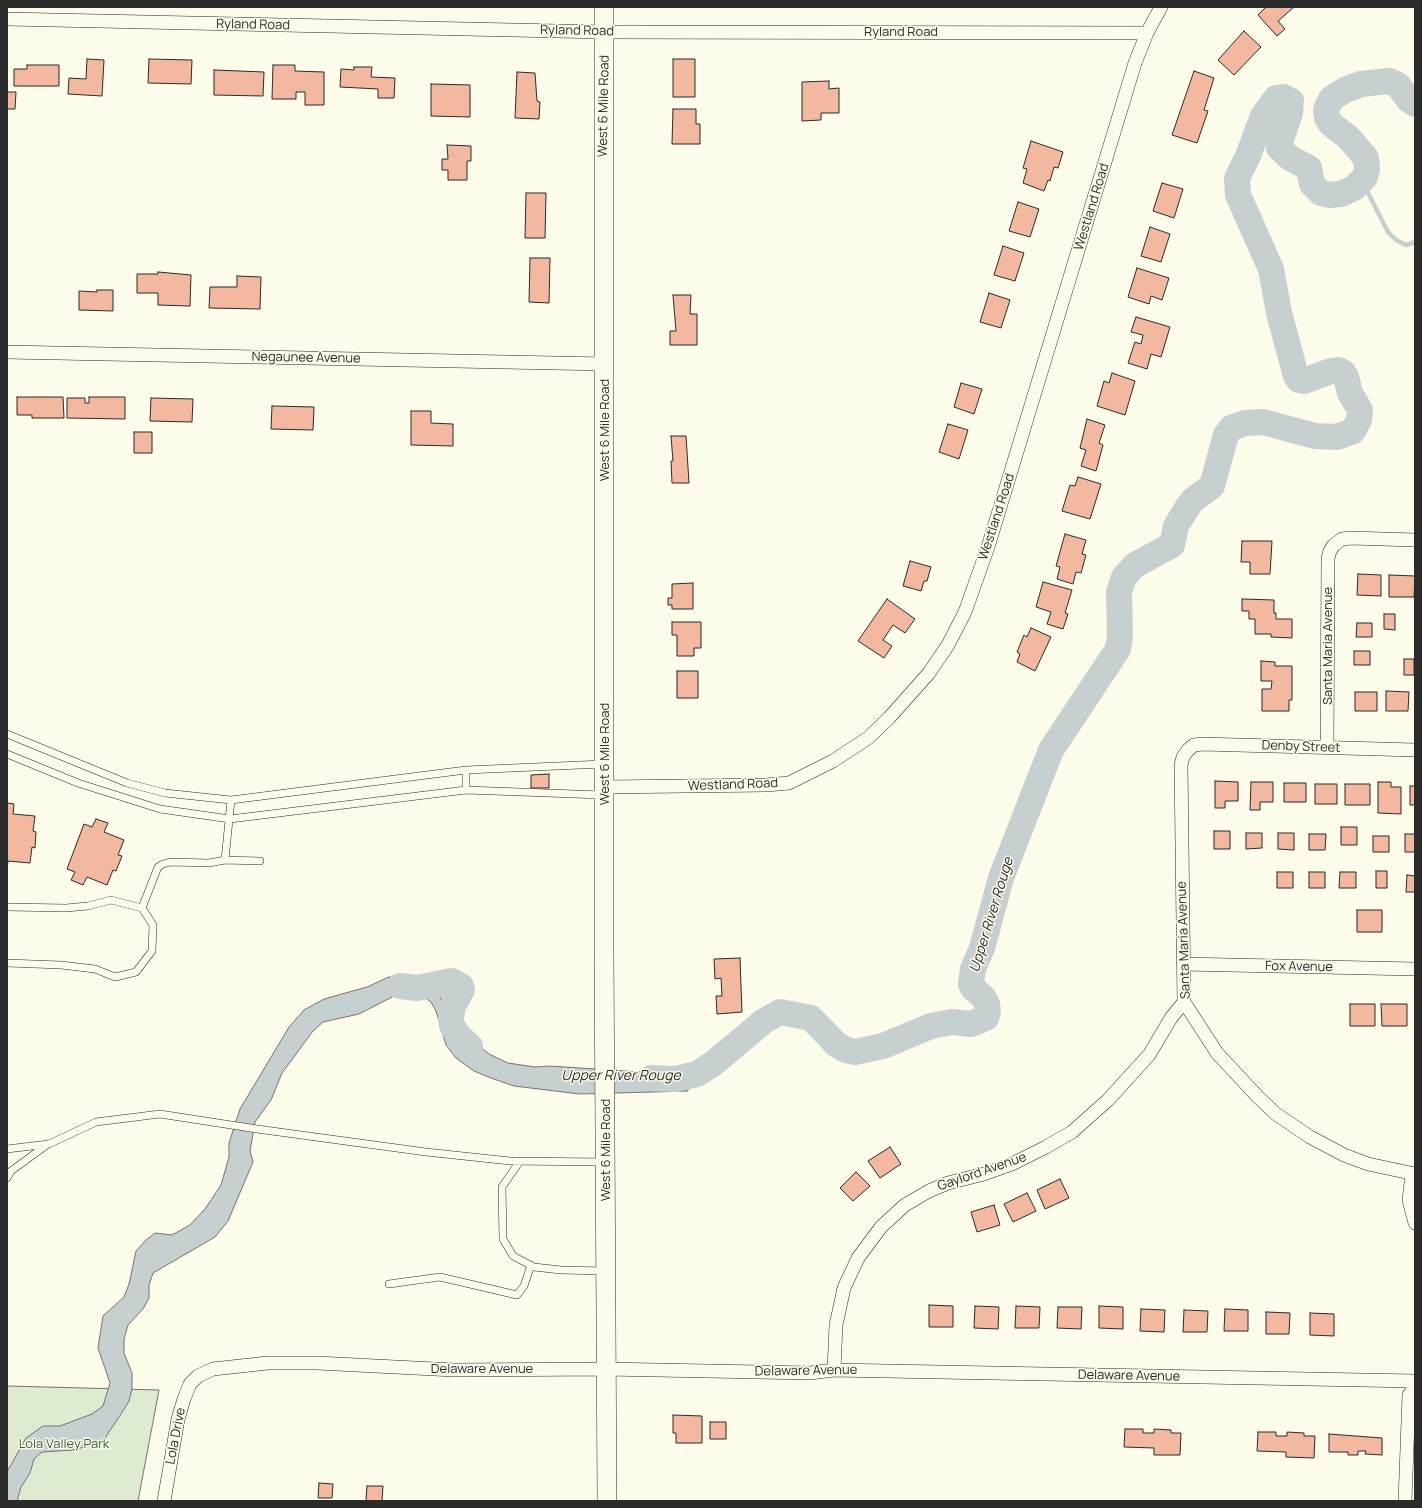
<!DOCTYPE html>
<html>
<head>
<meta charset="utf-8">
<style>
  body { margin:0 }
  #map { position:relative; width:1422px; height:1508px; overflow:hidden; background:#fdfbea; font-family:Manrope,sans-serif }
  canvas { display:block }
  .frame { position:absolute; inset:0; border:8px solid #2b2b2b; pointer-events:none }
</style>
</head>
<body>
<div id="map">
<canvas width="1422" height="1508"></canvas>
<div class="frame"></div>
</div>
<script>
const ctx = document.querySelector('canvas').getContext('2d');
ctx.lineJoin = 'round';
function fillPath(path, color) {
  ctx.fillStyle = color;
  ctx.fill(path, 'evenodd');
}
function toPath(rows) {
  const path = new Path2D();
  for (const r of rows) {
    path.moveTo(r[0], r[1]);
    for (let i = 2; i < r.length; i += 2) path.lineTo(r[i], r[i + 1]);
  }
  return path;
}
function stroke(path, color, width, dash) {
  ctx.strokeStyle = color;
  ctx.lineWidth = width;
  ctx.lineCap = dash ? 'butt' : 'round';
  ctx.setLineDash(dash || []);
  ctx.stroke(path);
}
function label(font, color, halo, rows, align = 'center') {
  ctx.font = font + ' Manrope,sans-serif';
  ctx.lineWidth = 3;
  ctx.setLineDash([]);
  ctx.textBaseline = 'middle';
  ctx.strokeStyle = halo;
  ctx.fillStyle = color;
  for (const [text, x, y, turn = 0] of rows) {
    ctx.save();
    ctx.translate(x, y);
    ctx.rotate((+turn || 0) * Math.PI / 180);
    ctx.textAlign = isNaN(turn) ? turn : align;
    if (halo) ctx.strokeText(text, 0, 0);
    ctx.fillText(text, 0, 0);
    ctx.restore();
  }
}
const green = toPath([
  [7,1386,159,1390,138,1501,7,1501,7,1386]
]);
const water = toPath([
  [389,977,418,980,429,977,440,991,443,1009,461,1029,475,1043,489,1054,508,1063,535,1067,550,1066,640,1072,686,1071,688,1091,580,1094,514,1086,491,1078,474,1071,456,1058,446,1045,436,1011,431,1002,421,995,410,994,394,996,359,1014,323,1022,313,1031,282,1073,271,1100,255,1122,250,1151,253,1162,228,1221,215,1237,153,1273,149,1285,149,1298,143,1309,128,1325,124,1339,124,1353,132,1373,132,1389,129,1401,121,1414,105,1438,92,1445,73,1450,42,1452,34,1459,30,1473,21,1487,17,1501,7,1501,7,1472,26,1438,43,1426,60,1426,92,1414,103,1406,110,1383,98,1348,103,1316,124,1297,129,1284,136,1251,146,1240,155,1233,172,1235,190,1225,205,1209,221,1185,229,1157,229,1143,240,1109,289,1027,304,1010,324,999,367,987,389,977]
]);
const stream = toPath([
  [1362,181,1388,232,1396,240,1406,245,1415,242]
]);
const river = toPath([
  [400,986,417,988,452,981,461,986,462,990,453,1006,451,1019,452,1026,459,1036,470,1046],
  [651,1078,675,1079,697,1074,714,1063,764,1021,780,1012,811,1018,836,1044,846,1050,855,1052,883,1046,931,1026,952,1022,971,1024,986,1018,988,1011,987,1004,984,998,973,988,971,984,973,969,982,948,1001,878,1051,750,1118,649,1120,635,1119,592,1124,577,1135,565,1172,545,1176,526,1187,508,1193,500,1212,486,1226,435,1231,428,1245,423,1263,422,1315,436,1337,437,1353,431,1359,420,1360,410,1350,393,1346,377,1343,372,1338,370,1331,371,1304,381,1299,380,1296,376,1279,313,1271,269,1238,195,1237,178,1248,156,1263,116,1276,98,1283,97,1291,101,1290,113,1280,142,1279,148,1290,158,1309,168,1312,184,1321,193,1330,195,1341,194,1354,188,1365,177,1367,170,1366,158,1349,138,1331,124,1327,118,1326,110,1331,99,1345,90,1361,84,1389,81,1398,85,1409,100,1415,104]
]);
const building = toPath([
  [1266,7,1294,7,1278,21,1285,29,1277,36,1258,15,1266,7],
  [1244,31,1261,47,1234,75,1218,60,1244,31],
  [87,59,104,60,102,96,68,94,69,78,86,79,87,59],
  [149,59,192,60,191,84,148,83,149,59],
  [673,59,695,59,695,97,673,97,673,59],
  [27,65,59,65,59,86,14,86,14,69,27,69,27,65],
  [273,65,295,65,295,71,324,72,324,105,305,105,305,92,296,92,296,99,272,99,273,65],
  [354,67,372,67,371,77,395,78,394,98,378,98,378,89,340,87,341,69,354,70,354,67],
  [214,70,264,72,263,96,214,95,214,70],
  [1194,71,1214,78,1204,110,1208,111,1197,143,1172,135,1194,71],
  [517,72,535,73,537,101,540,102,539,119,515,118,517,72],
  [829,81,829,89,839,88,839,113,821,113,821,120,802,121,802,82,829,81],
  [431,84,470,85,470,117,431,116,431,84],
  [7,92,16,92,15,109,7,109,7,92],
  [673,109,696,109,696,124,700,124,700,144,672,144,673,109],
  [1031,141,1063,152,1058,168,1054,167,1050,181,1048,180,1044,191,1023,183,1027,169,1023,168,1031,141],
  [447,145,471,146,471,161,467,161,467,180,448,180,448,170,442,170,442,159,448,159,447,145],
  [1162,183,1183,189,1174,218,1153,211,1162,183],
  [526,193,546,193,545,238,525,238,526,193],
  [1018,202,1039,209,1030,237,1009,231,1018,202],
  [1150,227,1170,234,1161,262,1141,256,1150,227],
  [1003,246,1024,253,1015,281,994,275,1003,246],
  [530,258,550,258,549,303,529,302,530,258],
  [1137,268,1169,278,1162,300,1151,296,1149,304,1128,297,1137,268],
  [158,272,191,275,190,306,158,305,158,293,137,293,137,274,158,274,158,272],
  [237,276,261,277,260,309,209,308,210,287,237,287,237,276],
  [97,290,113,290,113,311,79,310,79,291,97,292,97,290],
  [989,293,1010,300,1001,328,980,322,989,293],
  [673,295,691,295,690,314,697,314,697,345,670,345,670,331,676,331,673,295],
  [1136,317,1170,327,1161,357,1151,354,1147,369,1128,363,1135,342,1141,344,1143,335,1131,332,1136,317],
  [1112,373,1135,381,1125,415,1097,406,1104,381,1109,383,1112,373],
  [961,383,982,389,974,414,954,407,961,383],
  [17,397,63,397,64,418,32,418,32,415,17,415,17,397],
  [89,397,125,397,125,419,67,418,67,398,85,398,85,403,89,403,89,397],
  [151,398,193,399,192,422,150,421,151,398],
  [272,406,314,407,313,430,271,429,272,406],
  [411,411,431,411,431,423,453,424,453,446,411,445,411,411],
  [1087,419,1105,425,1099,443,1103,445,1096,471,1081,466,1086,450,1080,448,1087,419],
  [948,424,968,430,959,459,939,452,948,424],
  [134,432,152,432,152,453,134,453,134,432],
  [671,436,686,436,689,483,672,483,671,461,673,461,671,436],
  [1078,477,1101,484,1090,519,1062,511,1070,485,1075,486,1078,477],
  [1065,534,1086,540,1082,554,1086,555,1081,573,1076,572,1073,584,1057,579,1060,567,1056,566,1065,534],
  [1242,541,1272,541,1270,574,1250,574,1250,562,1241,562,1242,541],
  [910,561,931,567,927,581,924,581,921,591,903,586,910,561],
  [1358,574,1381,575,1381,596,1357,595,1358,574],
  [1389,575,1415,576,1414,597,1389,597,1389,575],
  [1043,582,1072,590,1065,613,1068,614,1063,629,1047,624,1051,612,1036,607,1043,582],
  [693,583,693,609,672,609,672,605,668,605,668,598,672,598,672,584,693,583],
  [887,599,915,619,905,633,893,625,883,640,892,646,884,658,858,641,887,599],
  [1242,599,1274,600,1274,613,1276,613,1276,619,1292,619,1292,638,1271,637,1271,634,1255,634,1255,619,1249,619,1249,611,1242,611,1242,599],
  [1384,614,1395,614,1395,630,1384,629,1384,614],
  [672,622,701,622,701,648,694,648,694,656,677,656,677,635,672,635,672,622],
  [1357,623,1372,623,1372,637,1356,637,1357,623],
  [1031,628,1051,637,1035,671,1017,662,1020,654,1017,652,1024,635,1027,637,1031,628],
  [1354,651,1370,651,1370,665,1354,665,1354,651],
  [1404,659,1414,659,1414,675,1404,675,1404,659],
  [1261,661,1275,662,1275,666,1292,666,1292,700,1289,700,1289,711,1262,711,1262,689,1271,689,1272,681,1261,681,1261,661],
  [677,671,698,671,698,698,677,698,677,671],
  [1386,691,1409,692,1408,711,1386,711,1386,691],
  [1355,692,1377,692,1377,711,1355,711,1355,692],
  [549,774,549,788,531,788,531,775,549,774],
  [1215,781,1238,782,1238,801,1225,801,1225,808,1215,808,1215,781],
  [1251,782,1273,782,1273,802,1260,802,1260,810,1250,810,1251,782],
  [1378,782,1391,782,1391,787,1401,787,1401,814,1378,813,1378,782],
  [1284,783,1306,783,1306,802,1284,802,1284,783],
  [1315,784,1337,784,1337,804,1315,804,1315,784],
  [1345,784,1370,784,1370,805,1345,805,1345,784],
  [1410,786,1415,786,1415,805,1410,805,1410,786],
  [7,803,14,804,13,814,35,816,33,831,36,832,35,848,32,847,30,863,8,861,7,870,7,803],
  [96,819,108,823,104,832,124,840,118,855,122,856,116,871,113,870,107,885,87,877,83,885,71,880,75,872,67,869,84,824,92,827,96,819],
  [1341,827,1357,827,1357,845,1341,845,1341,827],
  [1214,831,1230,831,1230,849,1214,849,1214,831],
  [1246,833,1262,833,1262,848,1246,849,1246,833],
  [1278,833,1294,833,1294,850,1278,849,1278,833],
  [1309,834,1326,834,1325,850,1309,850,1309,834],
  [1405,834,1415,834,1415,852,1405,852,1405,834],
  [1373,836,1389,836,1389,852,1373,852,1373,836],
  [1376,871,1387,871,1387,888,1376,888,1376,871],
  [1277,872,1293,872,1293,888,1277,888,1277,872],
  [1309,872,1325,872,1325,888,1309,888,1309,872],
  [1340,872,1356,872,1356,888,1339,888,1340,872],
  [1407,875,1415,876,1415,892,1406,892,1407,875],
  [1357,910,1382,910,1382,932,1357,932,1357,910],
  [740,958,742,1012,717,1014,716,996,722,996,721,978,715,979,714,959,740,958],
  [1350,1004,1375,1004,1375,1026,1350,1026,1350,1004],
  [1381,1004,1407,1004,1407,1026,1382,1026,1381,1004],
  [890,1147,901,1164,880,1178,868,1161,890,1147],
  [856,1172,870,1186,853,1201,840,1188,856,1172],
  [1060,1179,1069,1198,1045,1209,1037,1190,1060,1179],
  [1027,1193,1036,1211,1013,1222,1004,1204,1027,1193],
  [994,1205,1000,1225,977,1232,971,1212,994,1205],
  [929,1305,953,1306,953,1327,929,1327,929,1305],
  [975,1306,999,1307,998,1329,974,1328,975,1306],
  [1016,1306,1040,1307,1039,1328,1015,1328,1016,1306],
  [1099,1306,1123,1307,1123,1329,1099,1328,1099,1306],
  [1058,1307,1082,1307,1081,1329,1057,1328,1058,1307],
  [1141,1309,1165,1310,1164,1332,1140,1331,1141,1309],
  [1225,1309,1248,1310,1248,1331,1224,1331,1225,1309],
  [1184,1310,1208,1311,1207,1332,1183,1332,1184,1310],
  [1266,1312,1290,1313,1289,1334,1266,1334,1266,1312],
  [1310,1313,1334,1314,1334,1336,1310,1335,1310,1313],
  [673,1415,702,1416,702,1443,676,1443,676,1433,673,1433,673,1415],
  [710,1422,726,1422,726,1439,710,1439,710,1422],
  [1125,1429,1143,1429,1143,1433,1154,1433,1154,1429,1171,1430,1171,1433,1181,1433,1180,1455,1154,1455,1154,1448,1124,1447,1125,1429],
  [1258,1432,1276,1432,1276,1436,1287,1436,1287,1432,1304,1433,1304,1436,1315,1436,1314,1458,1286,1457,1286,1452,1257,1451,1258,1432],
  [1329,1434,1382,1438,1382,1455,1365,1454,1366,1451,1358,1451,1358,1455,1348,1455,1348,1452,1329,1452,1329,1434],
  [319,1483,333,1484,332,1498,318,1498,319,1483],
  [367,1486,383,1486,382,1501,366,1501,367,1486]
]);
const lane = toPath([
  [7,734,127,783,165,793,231,800,466,770,603,764],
  [7,754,78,783,160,809,230,819,466,790,602,795],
  [466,770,466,790],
  [225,860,231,800],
  [7,907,66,908,88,906,111,900,142,908,153,925,152,951,136,972,115,977,95,969,61,965,7,963],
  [142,908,158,867,163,864,170,862,209,863,225,860,260,861],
  [7,1149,49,1144,96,1122,160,1114,257,1129,426,1152,510,1161,604,1162],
  [520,1161,502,1187,503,1239,513,1256,534,1267,561,1270,605,1271],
  [7,1178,11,1171,48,1144],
  [389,1284,440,1277,517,1295,524,1286,531,1265]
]);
const street = toPath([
  [7,19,604,32,1147,33],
  [7,352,605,364],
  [1327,748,1328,558,1330,551,1334,545,1342,539,1351,538,1415,540],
  [1415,750,1202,744,1194,745,1188,750,1183,757,1181,765,1184,1002,1217,1053,1258,1097,1276,1114,1310,1137,1344,1155,1368,1164,1415,1174],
  [605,787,766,785,789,783,833,761,868,738,889,718,929,673,948,645,965,612,988,547,1135,63,1147,33,1161,7],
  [1183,964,1415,969],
  [1412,1174,1409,1200,1415,1223],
  [834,1370,836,1325,844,1288,858,1258,881,1227,905,1205,929,1191,948,1183,984,1174,1012,1164,1046,1147,1072,1132,1108,1100,1149,1055,1171,1018,1184,1002],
  [164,1501,178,1419,184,1399,190,1384,198,1376,213,1369,268,1363,317,1363,454,1370,606,1369,810,1373,834,1370,1415,1381],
  [1405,1501,1409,1395,1415,1386]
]);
const secondary = toPath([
  [604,7,604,950,607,1501]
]);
const streetNames = [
  ["Ryland Road",253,25,1],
  ["Ryland Road",577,31,1],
  ["Ryland Road",901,32],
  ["West 6 Mile Road",604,106,-89],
  ["Westland Road",1092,207,-73],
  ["Negaunee Avenue",306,358,1],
  ["West 6 Mile Road",605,430,-90],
  ["Westland Road",997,517,-72],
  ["Santa Maria Avenue",1328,646,-90],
  ["Denby Street",1301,747,2],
  ["West 6 Mile Road",605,754,-90],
  ["Westland Road",733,785,-2],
  ["Santa Maria Avenue",1184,940,-92],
  ["Fox Avenue",1299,967,1],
  ["West 6 Mile Road",606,1150,-90],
  ["Gaylord Avenue",982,1172,-19],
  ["Delaware Avenue",482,1369],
  ["Delaware Avenue",806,1371,-1],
  ["Delaware Avenue",1129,1376,1],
  ["Lola Drive",176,1436,-79]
];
const parkNames = [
  ["Lola Valley Park",64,1444]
];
const waterNames = [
  ["Upper River Rouge",992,915,-73],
  ["Upper River Rouge",621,1076]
];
fillPath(green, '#deebd1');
stroke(green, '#74746e', 1);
fillPath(water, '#c7d0d0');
stroke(water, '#74746e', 1);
stroke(stream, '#c7d0d0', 4.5);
stroke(river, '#c7d0d0', 26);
fillPath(building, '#f2b8a0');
stroke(building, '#2b2b2b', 1);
stroke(lane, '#2b2b2b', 8);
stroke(street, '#2b2b2b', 14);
stroke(secondary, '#2b2b2b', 20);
stroke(lane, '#fdfbea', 7);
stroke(street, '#fdfbea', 13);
stroke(secondary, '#fdfbea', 19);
label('13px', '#2b2b2b', '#fdfbea', streetNames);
label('13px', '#34623c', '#fdfbea', parkNames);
label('italic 14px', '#2b2b2b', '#fdfbea', waterNames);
</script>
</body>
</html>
